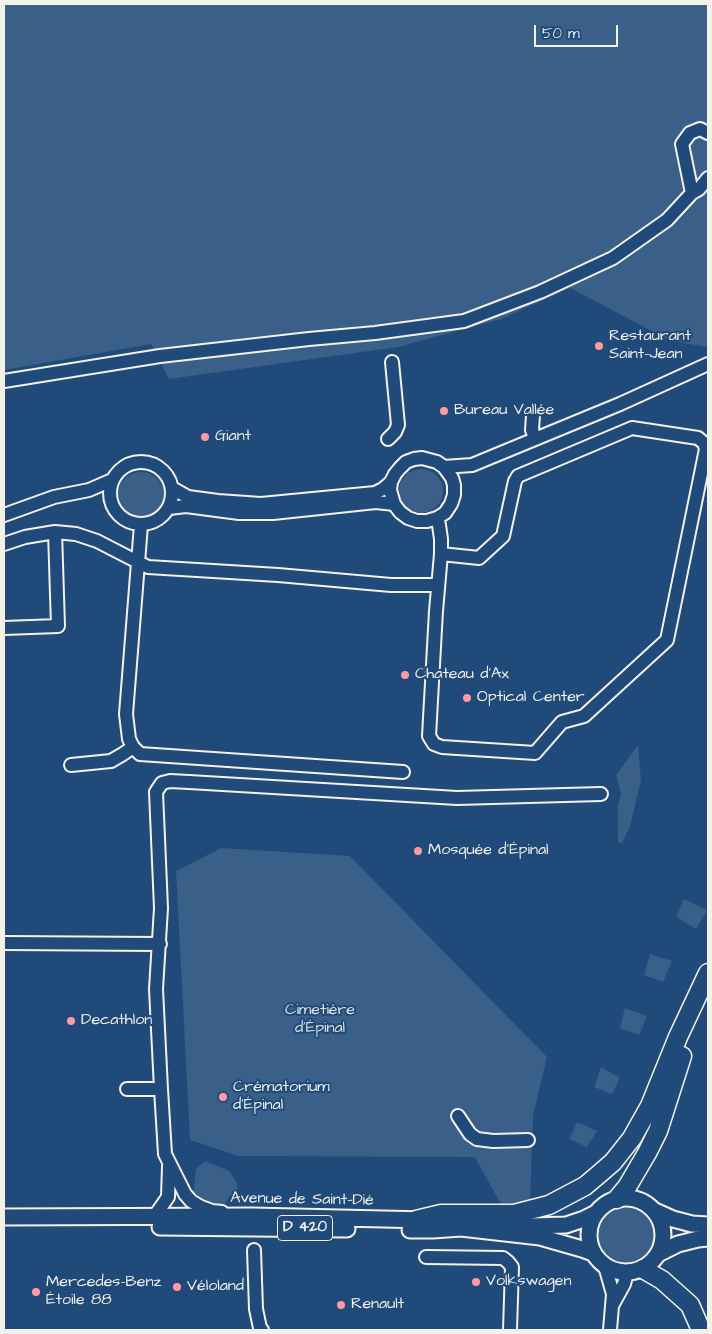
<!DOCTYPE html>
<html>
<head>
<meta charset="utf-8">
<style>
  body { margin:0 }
  #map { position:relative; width:712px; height:1334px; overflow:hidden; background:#1f4a7a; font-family:"Architects Daughter",sans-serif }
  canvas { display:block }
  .frame { position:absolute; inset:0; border:5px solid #f4f1e8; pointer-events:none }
  .scale { position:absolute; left:534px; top:25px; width:84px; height:22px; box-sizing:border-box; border:2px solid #f4f1e8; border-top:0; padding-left:6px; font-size:15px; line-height:18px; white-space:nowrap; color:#f4f1e8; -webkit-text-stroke:4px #1f4a7a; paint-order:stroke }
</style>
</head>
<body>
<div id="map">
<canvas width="712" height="1334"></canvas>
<div class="frame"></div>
<div class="scale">50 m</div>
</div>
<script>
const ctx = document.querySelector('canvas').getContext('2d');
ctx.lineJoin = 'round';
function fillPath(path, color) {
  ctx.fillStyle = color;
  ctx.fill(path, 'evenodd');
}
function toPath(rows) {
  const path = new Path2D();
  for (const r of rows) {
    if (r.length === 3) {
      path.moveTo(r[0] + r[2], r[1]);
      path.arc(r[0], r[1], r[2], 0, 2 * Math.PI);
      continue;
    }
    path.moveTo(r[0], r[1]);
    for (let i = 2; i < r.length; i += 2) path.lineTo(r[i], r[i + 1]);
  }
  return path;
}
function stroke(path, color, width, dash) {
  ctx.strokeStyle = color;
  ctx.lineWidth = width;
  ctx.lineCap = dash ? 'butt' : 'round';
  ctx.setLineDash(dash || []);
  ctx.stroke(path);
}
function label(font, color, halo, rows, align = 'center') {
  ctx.font = font + ' "Architects Daughter",sans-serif';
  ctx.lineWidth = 4;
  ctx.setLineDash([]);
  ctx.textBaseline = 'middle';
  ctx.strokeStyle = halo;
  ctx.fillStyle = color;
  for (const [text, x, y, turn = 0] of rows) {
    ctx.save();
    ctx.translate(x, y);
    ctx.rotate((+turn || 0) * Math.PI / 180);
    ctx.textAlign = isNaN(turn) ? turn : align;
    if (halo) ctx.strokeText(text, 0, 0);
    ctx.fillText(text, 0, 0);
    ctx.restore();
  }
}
const green = toPath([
  [4,4,708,4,708,347,671,341,570,288,501,319,398,347,169,379,151,344,4,370],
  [421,491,22],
  [141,495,23],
  [638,745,641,780,630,826,622,843,618,842,618,806,621,794,616,775],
  [221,848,350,856,547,1057,533,1116,530,1205,503,1208,475,1157,238,1156,190,1140,176,871],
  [684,899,707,910,696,929,676,917],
  [650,954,672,961,663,982,644,975],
  [625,1008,647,1016,639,1035,620,1028],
  [601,1067,620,1078,612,1094,594,1087],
  [577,1122,597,1131,587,1147,569,1139],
  [205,1161,225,1169,230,1172,237,1183,237,1190,235,1193,230,1196,225,1204,225,1208,214,1208,192,1195,194,1188,196,1169],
  [626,1235,28]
]);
const minor = toPath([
  [692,193,682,144,690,133,700,129,708,133],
  [4,381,160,356,309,339,375,333,464,321,540,292,613,258,667,220,692,193,699,189,708,178],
  [533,415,532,430,535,438],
  [388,439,395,432,398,425,392,362],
  [141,493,31],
  [444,467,452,478,454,485,454,495,451,504,445,513,437,518,427,521,417,521,408,518,400,512,394,504,390,490,391,482,395,474,400,468,406,462,414,459,422,458,437,462,444,467,472,465,620,404,708,364],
  [172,488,188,497,218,501,261,504,375,493,383,489,391,482],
  [169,508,186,506,239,513,273,513,376,502,394,504],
  [4,515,54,497,89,490,112,480],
  [437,518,439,525,441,539,441,554,436,611,429,736,434,744,442,747,535,753,562,722,584,716,667,640,706,449,704,443,698,438,632,428,518,476,515,481,503,536,479,558,441,554],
  [141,525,126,714,129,739,133,747,140,754,403,772],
  [4,544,25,537,55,532,76,534,97,541,132,559,148,567,278,575,391,585,438,585],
  [4,628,58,626,55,532],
  [71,765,111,761,123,754,133,747],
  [4,943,160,944],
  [127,1089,161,1089],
  [458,1116,470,1134,477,1139,493,1141,528,1140],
  [222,1212,212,1211,201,1207,191,1201,185,1194,165,1154,161,1089,156,989,161,908,156,792,162,783,170,781,189,782,457,798,601,794],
  [154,1217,168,1197,169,1166],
  [254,1250,256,1309,260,1328,262,1330],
  [426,1257,503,1258,508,1262,512,1267,510,1330],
  [605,1266,613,1294,610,1330],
  [613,1304,624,1284,627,1273]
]);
const major = toPath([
  [626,1235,37],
  [655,1211,673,1219,692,1224,708,1225],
  [4,1217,252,1216,427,1220],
  [470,1222,533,1226,566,1225,584,1219,596,1213],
  [160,1227,347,1229],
  [410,1230,433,1230,461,1228,540,1237,582,1249,593,1253],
  [660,1253,678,1244,698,1239,708,1238]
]);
const highway = toPath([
  [617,1199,627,1187,647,1153,658,1131,682,1056],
  [416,1220,441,1214,514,1214,549,1205,585,1186,598,1175,613,1162,632,1138,650,1106,678,1037,708,973],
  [643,1269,662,1280,690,1305,701,1330]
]);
const markers = [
  [599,346,5,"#ff9aa2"],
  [444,411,5,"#ff9aa2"],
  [205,437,5,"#ff9aa2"],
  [405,675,5,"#ff9aa2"],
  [467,698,5,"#ff9aa2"],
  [418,851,5,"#ff9aa2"],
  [71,1021,5,"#ff9aa2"],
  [223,1097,5,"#ff9aa2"],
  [476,1282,5,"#ff9aa2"],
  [177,1287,5,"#ff9aa2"],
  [36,1292,5,"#ff9aa2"],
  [341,1305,5,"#ff9aa2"]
];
const shields = [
  [305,1228,55]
];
const shieldNames = [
  ["D 420",305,1228]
];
const poiNames = [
  ["Restaurant",609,337],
  ["Saint-Jean",609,355],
  ["Bureau Vallée",454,411],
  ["Giant",215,437],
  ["Chateau d'Ax",415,675],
  ["Optical Center",477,698],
  ["Mosquée d'Épinal",428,851],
  ["Decathlon",81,1021],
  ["Crématorium",233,1088],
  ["d'Épinal",233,1106],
  ["Volkswagen",486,1282],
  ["Mercedes-Benz",46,1283],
  ["Étoile 88",46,1301],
  ["Véloland",187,1287],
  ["Renault",351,1305]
];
const parkNames = [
  ["Cimetière",320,1011],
  ["d'Épinal",320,1029]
];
const streetNames = [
  ["Avenue de Saint-Dié",302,1200,1]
];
fillPath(green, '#3a5f88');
stroke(minor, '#f4f1e8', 16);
stroke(major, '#f4f1e8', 19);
stroke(highway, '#f4f1e8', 21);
stroke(minor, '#1f4a7a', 12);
stroke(major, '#1f4a7a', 15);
stroke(highway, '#1f4a7a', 18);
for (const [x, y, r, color] of markers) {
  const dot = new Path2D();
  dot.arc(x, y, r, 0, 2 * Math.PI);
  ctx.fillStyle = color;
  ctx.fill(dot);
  stroke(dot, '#1f4a7a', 2);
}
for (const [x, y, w] of shields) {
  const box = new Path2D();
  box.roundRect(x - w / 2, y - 12.5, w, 25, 4);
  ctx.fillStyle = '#1f4a7a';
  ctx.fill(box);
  stroke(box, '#f4f1e8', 1);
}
label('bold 15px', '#f4f1e8', null, shieldNames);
label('16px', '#f4f1e8', '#1f4a7a', poiNames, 'left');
label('16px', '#e1e2de', '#1f4a7a', parkNames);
label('16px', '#f4f1e8', '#1f4a7a', streetNames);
</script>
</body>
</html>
